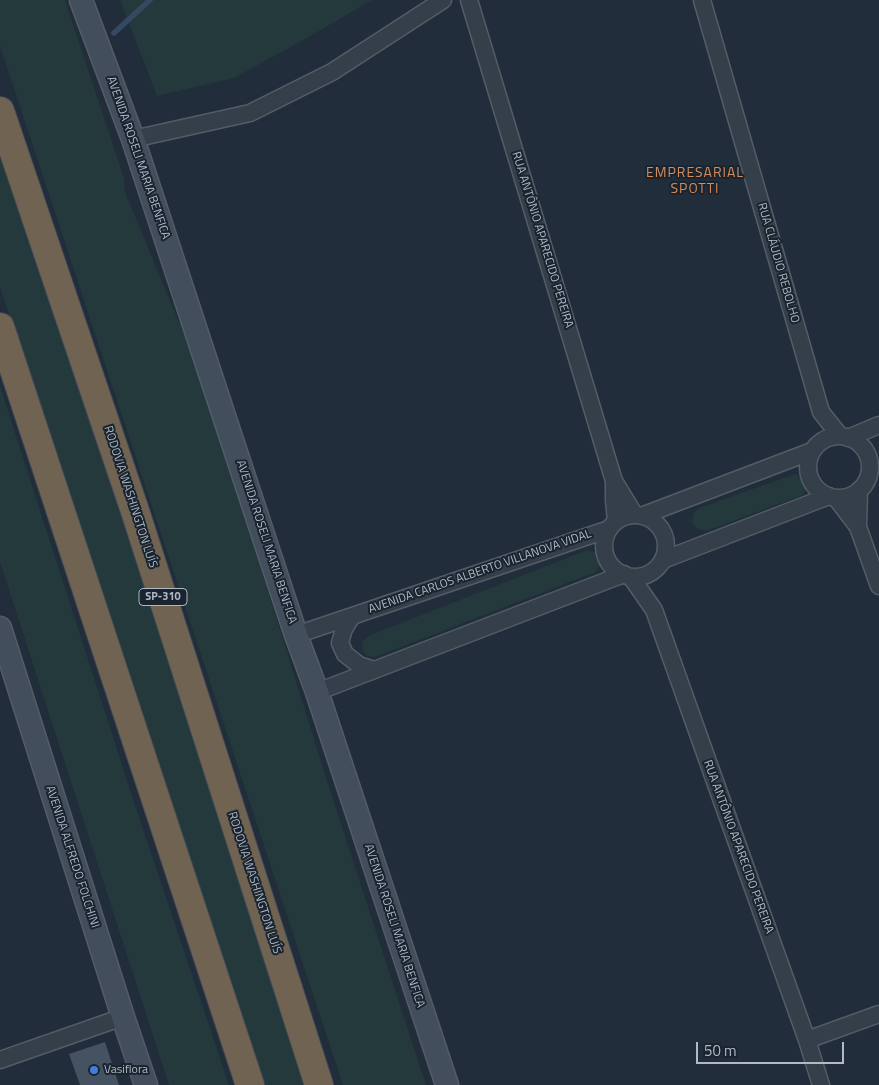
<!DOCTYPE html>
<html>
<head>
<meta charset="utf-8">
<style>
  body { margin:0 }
  #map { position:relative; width:879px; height:1085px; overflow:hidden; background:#212d3a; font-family:"Titillium Web",sans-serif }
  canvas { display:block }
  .scale { position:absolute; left:696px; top:1042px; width:148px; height:22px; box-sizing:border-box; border:2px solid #b0b9c6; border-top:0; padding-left:6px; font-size:15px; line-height:18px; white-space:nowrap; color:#b0b9c6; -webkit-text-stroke:4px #1a242f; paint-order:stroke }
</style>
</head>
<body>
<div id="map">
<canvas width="879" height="1085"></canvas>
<div class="scale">50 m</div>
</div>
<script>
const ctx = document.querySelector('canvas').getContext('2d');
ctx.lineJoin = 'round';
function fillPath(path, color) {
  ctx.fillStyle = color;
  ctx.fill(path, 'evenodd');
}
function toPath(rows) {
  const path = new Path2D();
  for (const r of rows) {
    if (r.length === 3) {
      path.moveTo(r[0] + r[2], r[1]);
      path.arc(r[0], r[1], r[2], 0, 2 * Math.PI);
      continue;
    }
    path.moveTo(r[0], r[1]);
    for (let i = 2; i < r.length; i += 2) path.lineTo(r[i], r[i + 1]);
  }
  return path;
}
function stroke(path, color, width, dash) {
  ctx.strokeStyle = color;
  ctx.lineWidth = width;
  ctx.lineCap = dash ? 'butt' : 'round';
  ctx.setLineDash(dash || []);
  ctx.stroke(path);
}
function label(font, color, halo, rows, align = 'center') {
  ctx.font = font + ' "Titillium Web",sans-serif';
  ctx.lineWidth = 4;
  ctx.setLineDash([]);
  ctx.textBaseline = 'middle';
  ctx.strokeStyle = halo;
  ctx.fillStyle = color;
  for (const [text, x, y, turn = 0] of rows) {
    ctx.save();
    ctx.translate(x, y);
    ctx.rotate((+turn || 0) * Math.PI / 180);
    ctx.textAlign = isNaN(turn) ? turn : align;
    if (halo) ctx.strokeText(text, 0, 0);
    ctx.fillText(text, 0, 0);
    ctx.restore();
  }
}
const green = toPath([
  [0,0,65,0,124,178,125,192,200,373,328,784,426,1085,343,1085,0,46],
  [120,0,372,0,307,38,234,78,157,96],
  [0,147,176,681,308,1085,262,1085,0,287],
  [0,386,133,799,229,1085,169,1085,0,562],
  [795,474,801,477,806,482,806,489,803,495,706,531,698,529,692,523,693,514,699,508],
  [587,550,595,552,600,558,600,566,596,572,375,657,367,656,362,650,363,641,368,636]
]);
const stream = toPath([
  [114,33,150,0]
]);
const building = toPath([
  [105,1042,119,1085,80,1085,69,1054]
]);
const minor = toPath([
  [469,0,614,481,634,514],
  [702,0,821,412,840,436],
  [133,139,250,113,332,72,443,0],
  [839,467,31],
  [848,438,879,425],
  [614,481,614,500,616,521],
  [836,498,858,527,879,586],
  [635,546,31],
  [644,515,812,451],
  [858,527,859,490],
  [663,560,829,496],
  [631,577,654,610,807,1040,821,1085],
  [352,616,344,629,340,643,345,654,359,665,374,670],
  [296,635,609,529],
  [317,692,624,574],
  [807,1040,879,1014],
  [0,1060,123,1017]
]);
const secondary = toPath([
  [81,0,133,139,296,635,317,692,447,1085],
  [0,628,123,1017,146,1085]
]);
const motorway = toPath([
  [0,111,136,514,319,1085],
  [0,327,250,1085]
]);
const markers = [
  [94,1070,5,"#3f7fe0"]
];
const shields = [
  [163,597,48]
];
const shieldNames = [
  ["SP-310",163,597]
];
const streetNames = [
  ["AVENIDA ROSELI MARIA BENFICA",138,158,71],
  ["RUA ANTÔNIO APARECIDO PEREIRA",542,240,73],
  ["RUA CLÁUDIO REBOLHO",778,263,74],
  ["RODOVIA WASHINGTON LUÍS",130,497,72],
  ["AVENIDA ROSELI MARIA BENFICA",266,542,72],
  ["AVENIDA CARLOS ALBERTO VILLANOVA VIDAL",480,572,-19],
  ["RUA ANTÔNIO APARECIDO PEREIRA",738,847,70],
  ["AVENIDA ALFREDO FOLCHINI",72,857,72],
  ["RODOVIA WASHINGTON LUÍS",254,883,72],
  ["AVENIDA ROSELI MARIA BENFICA",394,926,72]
];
const poiNames = [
  ["Vasiflora",104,1070]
];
const neighbourhoodNames = [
  ["EMPRESARIAL",695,174],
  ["SPOTTI",695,190]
];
fillPath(green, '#23393b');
stroke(stream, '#354961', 5.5);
fillPath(building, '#445261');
stroke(minor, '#535c68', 19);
stroke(secondary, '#535c68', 25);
stroke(motorway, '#404955', 30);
stroke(minor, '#353f4a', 16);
stroke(secondary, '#434e5d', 22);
stroke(motorway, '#706352', 28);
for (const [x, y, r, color] of markers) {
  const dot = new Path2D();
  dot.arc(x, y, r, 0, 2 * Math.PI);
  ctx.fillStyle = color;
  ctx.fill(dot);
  stroke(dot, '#1a242f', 2);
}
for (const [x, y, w] of shields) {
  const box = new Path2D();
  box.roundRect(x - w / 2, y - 8.5, w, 17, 4);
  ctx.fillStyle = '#1a242f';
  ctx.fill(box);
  stroke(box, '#b0b9c6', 1);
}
label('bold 11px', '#b0b9c6', null, shieldNames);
label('12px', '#b0b9c6', '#1a242f', streetNames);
label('12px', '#b0b9c6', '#1a242f', poiNames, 'left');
ctx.letterSpacing = '1px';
label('14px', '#d48c5d', '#1a242f', neighbourhoodNames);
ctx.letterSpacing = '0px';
</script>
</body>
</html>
